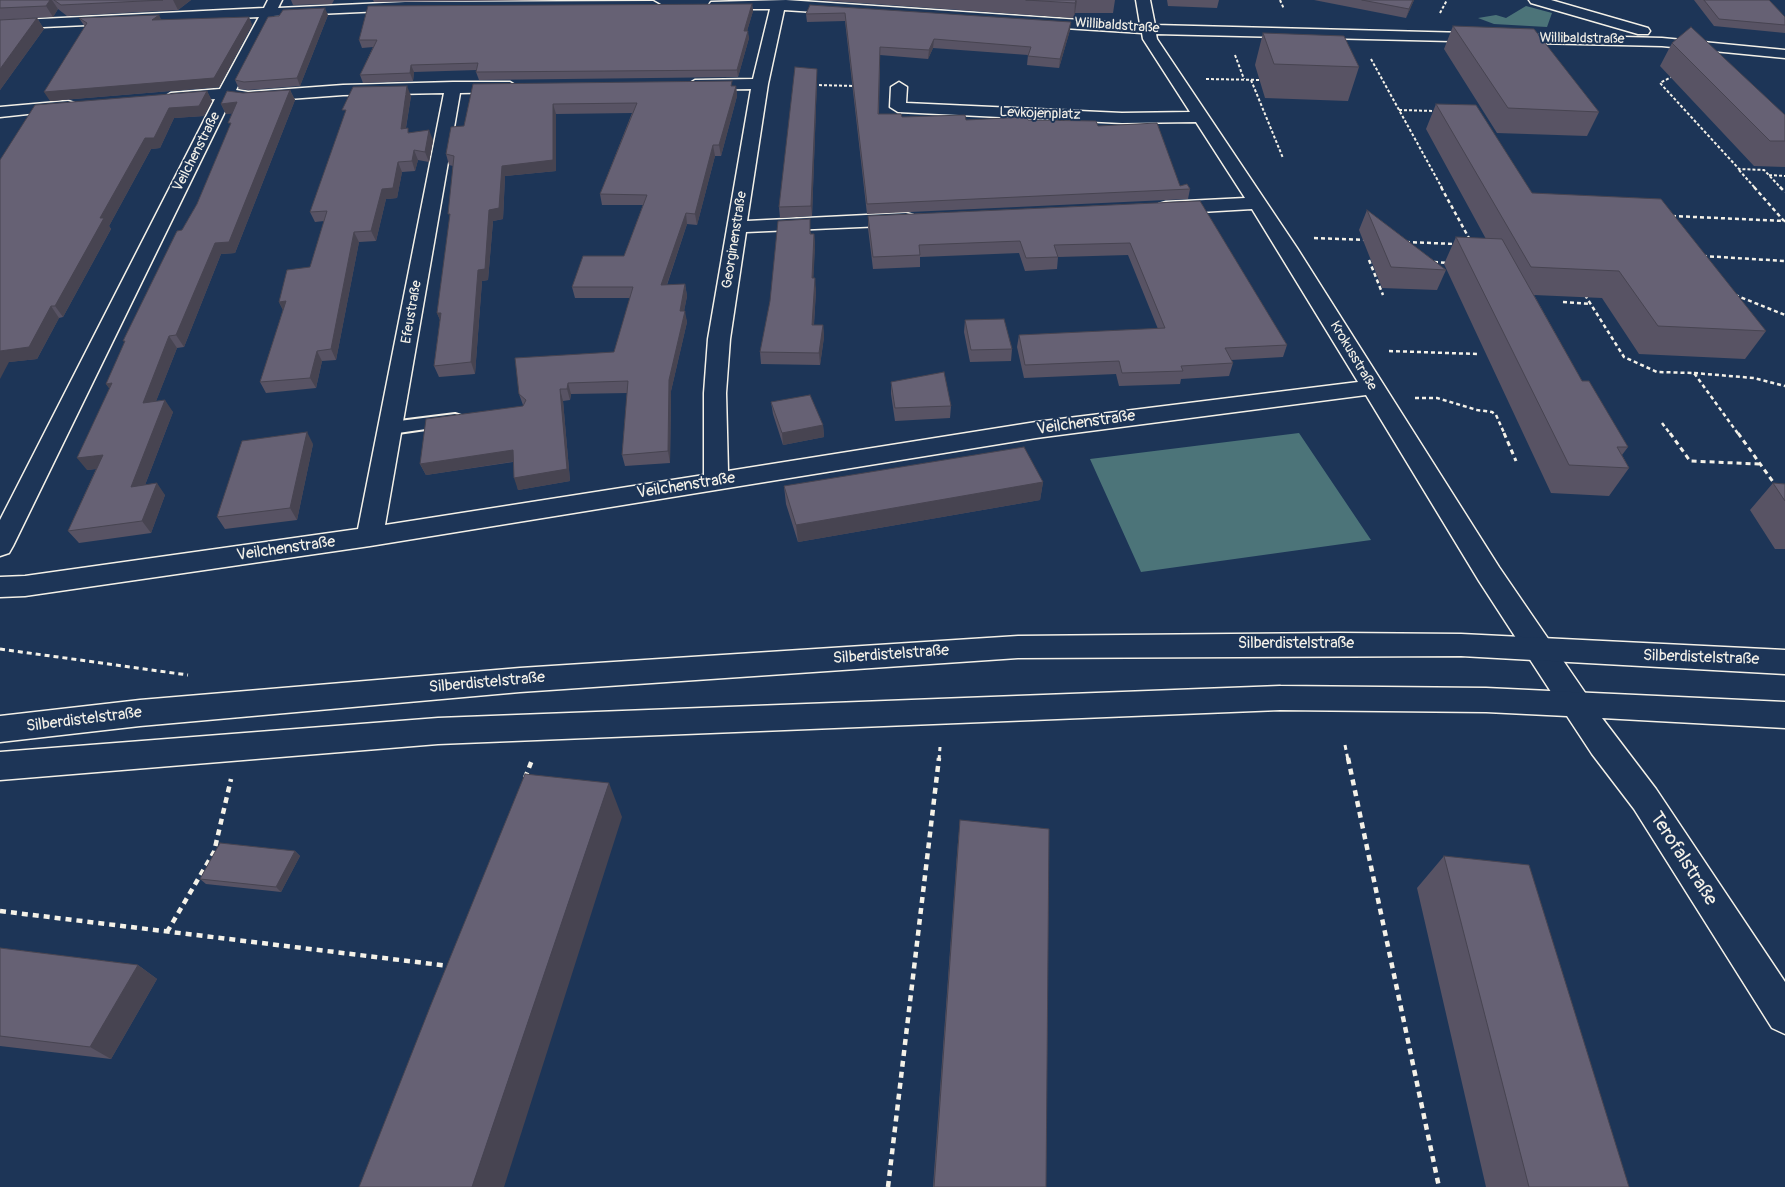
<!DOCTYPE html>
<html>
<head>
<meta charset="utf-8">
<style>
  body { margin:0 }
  canvas { display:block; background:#1d3557 }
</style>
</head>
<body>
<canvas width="1785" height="1187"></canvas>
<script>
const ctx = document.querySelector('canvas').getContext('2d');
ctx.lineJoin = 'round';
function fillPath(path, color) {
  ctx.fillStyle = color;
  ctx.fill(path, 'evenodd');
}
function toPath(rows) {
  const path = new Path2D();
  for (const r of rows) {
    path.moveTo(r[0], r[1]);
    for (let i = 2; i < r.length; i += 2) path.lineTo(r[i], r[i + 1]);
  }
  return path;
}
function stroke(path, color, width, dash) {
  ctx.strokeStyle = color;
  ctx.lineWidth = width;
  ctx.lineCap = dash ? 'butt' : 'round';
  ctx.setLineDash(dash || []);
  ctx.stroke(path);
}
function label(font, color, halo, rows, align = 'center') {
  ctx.font = font + ' Pangolin,sans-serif';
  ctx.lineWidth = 4;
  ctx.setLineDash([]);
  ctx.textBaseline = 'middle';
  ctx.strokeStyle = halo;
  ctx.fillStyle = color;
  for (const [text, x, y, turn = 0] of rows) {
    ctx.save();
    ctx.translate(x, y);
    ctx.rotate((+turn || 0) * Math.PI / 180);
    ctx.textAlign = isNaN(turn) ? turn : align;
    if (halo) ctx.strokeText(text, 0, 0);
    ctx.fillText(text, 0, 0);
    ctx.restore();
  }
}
const green = toPath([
  [1526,6,1552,13,1547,27,1494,24,1478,18,1496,15,1506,18],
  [1299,433,1371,540,1141,572,1090,459]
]);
const pathFar3 = toPath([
  [1280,0,1284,9],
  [1440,13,1447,0],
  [1235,55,1244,79],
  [1371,59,1442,188],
  [1673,76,1660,83,1739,169,1764,170,1781,188],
  [1206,79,1262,80],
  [1251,80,1283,158],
  [814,85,855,86],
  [1399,110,1435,111],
  [1739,170,1755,188],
  [1769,175,1785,176]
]);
const pathFar2 = toPath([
  [1441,187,1470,240],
  [1754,187,1784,221],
  [1780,187,1785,192],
  [1672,216,1785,221],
  [1314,238,1367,240],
  [1406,242,1455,244],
  [1703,256,1785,261],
  [1376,260,1369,260,1383,295],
  [1434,262,1448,263],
  [1585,295,1624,357,1657,372,1694,373,1739,435],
  [1735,295,1785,315],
  [1563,302,1591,304],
  [1389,351,1477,354],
  [1694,373,1754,378,1785,386],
  [1415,398,1437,398,1477,410,1492,412,1496,415,1505,435],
  [1662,423,1671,435]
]);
const pathFar1 = toPath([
  [1504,433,1516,461],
  [1670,433,1690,461,1759,464],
  [1738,433,1776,486],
  [0,649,188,675],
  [1345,745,1348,760],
  [939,760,940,747]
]);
const path = toPath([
  [1348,758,1439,1187],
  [525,778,532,760],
  [0,911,449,966],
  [167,932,214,852,231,779],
  [888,1187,939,758]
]);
const lane = toPath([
  [455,414,461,416,464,420,461,424,391,434,385,432,382,428,385,424,391,422,455,414]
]);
const street = toPath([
  [268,0,282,0,278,8,405,2,653,1,660,5,653,9,405,10,273,16,236,90,248,92,343,85,453,82,510,82,518,87,510,92,460,93,385,525,704,475,704,393,708,339,751,89,695,90,687,85,695,80,753,79,770,9,716,9,711,8,709,5,711,2,786,0,1140,24,1136,0,1150,0,1155,25,1662,38,1785,50,1785,58,1662,46,1156,34,1157,39,1297,248,1499,567,1588,697,1592,706,1588,715,1577,718,1566,715,1479,581,1366,395,1036,438,370,546,25,596,0,597,0,577,25,576,358,529,444,93,343,95,248,102,231,99,13,546,9,553,0,556,0,520,215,99,171,103,163,98,171,93,220,89,259,17,0,29,0,21,264,8,268,0],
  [784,10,1142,33,1143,39,1190,112,1122,113,906,103,907,87,899,82,891,87,890,107,898,112,1122,123,1196,122,1245,198,1166,202,1159,204,1157,208,1159,212,1166,214,1252,209,1358,382,1036,422,728,471,726,393,730,339,746,232,906,225,913,223,915,219,913,215,906,213,747,221,768,84,784,10],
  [1529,0,1551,0,1648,28,1650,31,1648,34,1638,34,1531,3,1529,0],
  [68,101,74,103,76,106,74,109,0,117,0,107,68,101]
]);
const secondary = toPath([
  [1338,633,1461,634,1785,650,1785,674,1461,656,1018,658,520,692,140,726,0,742,0,716,140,700,520,668,1018,636,1338,633],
  [1280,686,1486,688,1785,702,1785,728,1602,718,1656,789,1785,982,1785,1034,1772,1028,1634,809,1592,754,1567,716,1486,712,1280,710,438,744,0,780,0,752,438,718,1280,686]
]);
const wall = toPath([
  [0,0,191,0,178,10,67,16,58,9,53,17,9,19,37,18,44,29,0,90],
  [291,0,334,0,332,4,293,5],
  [373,0,557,0,374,2],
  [817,0,1115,0,1113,13,1075,13,1074,18],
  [1167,0,1219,0,1217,8,1168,6],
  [1314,0,1414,0,1406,18],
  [1694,0,1769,0,1785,17,1785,33,1714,26],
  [752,4,753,11,747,31,749,38,738,77,479,80,476,72,477,70,414,72,413,81,363,83,360,75,373,47,362,48,359,40],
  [810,5,1070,30,1059,68,1027,65,1028,55,933,48,928,59,880,55,879,114,902,117,966,120,1028,120,1098,126,1180,186,1190,189,1188,199,867,214,845,21,807,22,806,14],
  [328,15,300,86,248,90,239,89,235,80],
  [249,17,252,25,219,87,50,101,85,27,79,18,162,20],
  [1453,26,1599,112,1587,136,1497,133,1444,49],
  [1263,33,1359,67,1348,101,1265,98,1255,65],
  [1672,43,1785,115,1785,167,1754,166,1660,66],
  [817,69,817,79,812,216,780,218,779,207],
  [473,84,736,86,737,96,721,156,715,156,697,225,687,224,667,285,685,284,687,296,684,311,687,322,671,391,670,463,625,466,622,455,627,393,571,394,570,400,563,401,570,481,518,490,513,462,426,475,420,464,523,406,523,405,519,394,614,352,630,298,575,298,572,287,624,256,643,205,602,205,600,194,632,113,556,114,556,171,505,176,503,219,493,221,488,280,482,281,475,374,439,377,434,366,440,320,437,313,450,218,453,166,449,165,446,154,464,126],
  [290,90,295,100,235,253,221,254,184,347,177,348,156,401,173,412,145,485,165,495,151,533,79,543,68,531,96,469,87,470,110,389,106,384,182,230,197,204,230,126,232,113,226,114,221,104,243,93],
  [207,91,212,101,204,116,174,118,160,148,151,149,109,226,111,229,63,317,59,318,37,359,9,362,0,160],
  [411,96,406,128,409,133,433,140,429,162,418,160,415,171,402,172,397,198,386,199,376,241,359,242,336,360,322,361,316,388,266,393,260,382,283,310,279,302,310,267,324,221,315,222,310,212],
  [1436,104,1532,193,1766,331,1745,359,1639,354,1602,298,1534,295,1582,381,1628,447,1622,455,1629,468,1609,496,1551,493,1444,264,1456,237,1486,239,1426,129],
  [1200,201,1287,345,1283,357,1231,360,1233,363,1229,376,1181,379,1180,384,1119,386,1116,374,1024,378,1017,347,1019,335,1158,329,1128,255,1058,257,1057,269,1025,271,1019,253,920,257,920,267,873,269,868,228,868,216],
  [1367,210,1446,270,1437,290,1382,288,1359,230],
  [811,231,811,234,814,234,815,246,813,278,816,290,814,325,823,325,824,337,820,365,761,364,760,352],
  [965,320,1012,349,1011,361,970,362,964,332],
  [891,382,951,406,950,418,895,421,891,394],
  [771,402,823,425,824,437,783,445,773,414],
  [313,444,297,520,225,529,217,517],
  [1043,482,1040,500,798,542,786,504,784,486],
  [1773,483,1785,484,1785,549,1775,549,1750,510],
  [960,820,1046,1187,933,1187,957,853],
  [295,851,300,856,281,892,206,884,200,879],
  [1444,856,1629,1187,1486,1187,1417,888],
  [0,948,138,965,157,979,111,1059,0,1046]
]);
const shadedWall = toPath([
  [50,0,52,0,58,9,53,17,46,6],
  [173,0,191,0,178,10],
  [1077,0,1075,13,1074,18,1075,3],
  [1413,0,1414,0,1406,18,1409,9],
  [752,4,753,11,745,38,744,31],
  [325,8,328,15,300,86,297,78],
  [159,15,163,23,152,20],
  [249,17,252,25,219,87,50,101,44,92],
  [37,18,44,29,0,90,0,69],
  [1071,22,1070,30,1059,68,1060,59],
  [748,31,749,38,738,77,737,70],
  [934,39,933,48,928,59,929,50],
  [411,65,414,72,413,81,410,73],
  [817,69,817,79,812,216,811,206],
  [407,86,411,96,404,139,401,129],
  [736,86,737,96,721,156,719,145],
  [290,90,295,100,235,253,221,254,184,347,176,335,215,243],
  [207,91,212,101,204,116,174,118,160,148,151,149,109,226,111,229,63,317,55,306,100,218,145,138,169,108],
  [237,102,242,113,226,114,221,104],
  [553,104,556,114,556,171,505,176,503,219,493,221,488,280,482,281,475,374,471,362,478,270,489,210,502,166],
  [429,130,433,140,429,162,425,152],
  [713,145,715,156,697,225,695,214],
  [414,150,418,160,415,171,412,161],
  [398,162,402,172,397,198,386,199,376,241,371,231,382,189],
  [686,213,687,224,663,296,661,285],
  [354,232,359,242,336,360,331,349],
  [814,234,815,246,813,290,812,278],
  [815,278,816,290,813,337,812,325],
  [685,284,687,296,682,322,680,311],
  [286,301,284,312,279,302],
  [51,306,59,318,37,359,9,362,0,379,0,350],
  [685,311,687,322,671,391,670,463,668,451,669,380],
  [437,313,441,313,442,324],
  [823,325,824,337,820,365,819,353],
  [169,336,177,348,151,414,143,403],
  [317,351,322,361,316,388,310,378],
  [112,383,115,396,106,384],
  [568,383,571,394,570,400,567,389],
  [560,389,563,401,570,481,518,490,514,478],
  [165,400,173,412,140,498,131,487],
  [823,425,824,437,783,445,782,433],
  [307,432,313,444,297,520,290,508],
  [513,450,517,461,426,475,420,464],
  [103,455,112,467,87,470,77,458],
  [1043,482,1040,500,798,542,796,525],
  [157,483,165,495,151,533,142,521],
  [609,783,622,817,504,1187,472,1187],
  [295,851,300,856,281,892,276,887],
  [138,965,157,979,111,1059,90,1047]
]);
const building = toPath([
  [0,0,50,0,46,6,0,8,0,0],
  [54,0,163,0,61,5,54,0],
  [1026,0,1076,0,1075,3,1026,0],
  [1362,0,1413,0,1409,9,1362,0],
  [1704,0,1769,0,1785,17,1785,25,1719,19,1704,0],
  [752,4,744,31,748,31,737,70,476,72,478,63,411,65,410,73,360,75,377,40,359,40,368,6,752,4],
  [810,5,1071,22,1060,59,1028,56,1031,47,934,39,929,50,880,47,878,114,901,114,902,117,965,115,966,120,1026,117,1028,120,1096,121,1098,126,1157,123,1180,186,1187,184,1190,189,867,204,845,13,806,14,810,5],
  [325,8,297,78,244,82,235,80,268,17,279,16,283,10,325,8],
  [159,15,152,20,249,17,214,78,44,92,87,23,79,18,159,15],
  [37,18,0,69,0,20,37,18],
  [1453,26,1534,29,1599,112,1508,108,1453,26],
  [1691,27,1785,115,1785,141,1770,141,1672,43,1691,27],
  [1263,33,1344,36,1359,67,1274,64,1263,33],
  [795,67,817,69,811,206,779,207,795,67],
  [732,81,731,86,736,86,719,145,713,145,695,214,686,213,661,285,685,284,680,311,685,311,669,380,668,451,622,455,628,381,568,383,567,389,560,389,567,469,514,478,513,450,420,464,426,419,523,406,526,400,519,394,515,358,614,352,633,287,572,287,583,256,624,256,647,195,600,194,637,103,553,104,553,160,502,166,499,208,489,210,485,269,478,270,471,362,434,366,441,313,437,313,450,214,448,214,454,156,446,154,451,127,464,126,473,84,732,81],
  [407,86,401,129,408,128,408,133,429,130,425,152,414,150,412,161,398,162,393,188,382,189,371,231,354,232,331,349,317,351,310,378,260,382,286,301,279,302,287,270,310,267,327,211,310,212,346,110,342,110,353,87,407,86],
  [290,90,229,242,215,243,176,335,169,336,143,403,165,400,131,487,157,483,142,521,68,531,103,455,77,458,112,383,106,384,125,341,123,341,177,231,182,230,197,204,231,123,228,123,237,102,221,104,227,91,243,93,290,90],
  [207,91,199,106,169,108,154,138,145,138,100,218,104,218,55,306,51,306,29,347,0,351,0,160,35,105,207,91],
  [1436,104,1476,105,1532,193,1661,199,1766,331,1658,326,1619,271,1531,267,1436,104],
  [1200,201,1287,345,1225,348,1233,363,1181,366,1183,371,1122,373,1119,361,1025,365,1019,335,1165,328,1130,243,1054,245,1058,257,1026,258,1020,241,919,245,920,255,873,257,868,216,1200,201],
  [1367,210,1446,270,1391,267,1367,210],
  [810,219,810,234,814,234,812,278,815,278,812,325,823,325,819,353,760,352,770,301,778,221,810,219],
  [1456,237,1502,239,1582,381,1589,381,1628,447,1617,447,1629,468,1569,465,1456,237],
  [1004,319,1012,349,971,350,965,320,1004,319],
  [944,372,951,406,895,408,891,382,944,372],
  [810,395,823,425,782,433,771,402,810,395],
  [307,432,290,508,217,517,242,441,307,432],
  [1024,447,1043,482,796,525,784,486,1024,447],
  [1773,483,1785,484,1785,501,1773,483],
  [525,774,609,783,472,1187,359,1187,430,1007,525,774],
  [960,820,1049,829,1046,1187,934,1187,960,820],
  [220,843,295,851,276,887,200,879,220,843],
  [1444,856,1529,865,1629,1187,1529,1187,1444,856],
  [0,948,138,965,90,1047,0,1036,0,948]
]);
const farStreetnames = [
  ["Willibaldstraße",1117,26,4],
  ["Willibaldstraße",1582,39,1],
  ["Levkojenplatz",1040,114,2],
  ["Veilchenstraße",197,152,-63],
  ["Georginenstraße",735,240,-81],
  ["Efeustraße",412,312,-80],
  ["Krokusstraße",1353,356,59]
];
const streetNames = [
  ["Veilchenstraße",1086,423,-8],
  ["Veilchenstraße",686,486,-9],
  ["Veilchenstraße",286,549,-8],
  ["Silberdistelstraße",1296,644],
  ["Silberdistelstraße",891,655,-4],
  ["Silberdistelstraße",1701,658,2],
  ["Silberdistelstraße",487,683,-5],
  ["Silberdistelstraße",84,720,-7]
];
const nearStreetnames = [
  ["Terofalstraße",1683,859,57]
];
fillPath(green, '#4c7479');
stroke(lane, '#f4f1e8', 4);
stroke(street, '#f4f1e8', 3);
stroke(secondary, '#f4f1e8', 3);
stroke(pathFar3, '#f4f1e8', 2, [3, 2]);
stroke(pathFar2, '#f4f1e8', 2.5, [4, 3]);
stroke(pathFar1, '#f4f1e8', 3, [5, 4]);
stroke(path, '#f4f1e8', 4.5, [6, 5]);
fillPath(lane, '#1d3557');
fillPath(street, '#1d3557');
fillPath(secondary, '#1d3557');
fillPath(wall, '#585364');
fillPath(shadedWall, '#474451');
fillPath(building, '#666174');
stroke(building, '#474451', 1);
label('14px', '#f4f1e8', '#1d3557', farStreetnames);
label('16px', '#f4f1e8', '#1d3557', streetNames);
label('19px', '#f4f1e8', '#1d3557', nearStreetnames);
</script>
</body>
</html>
